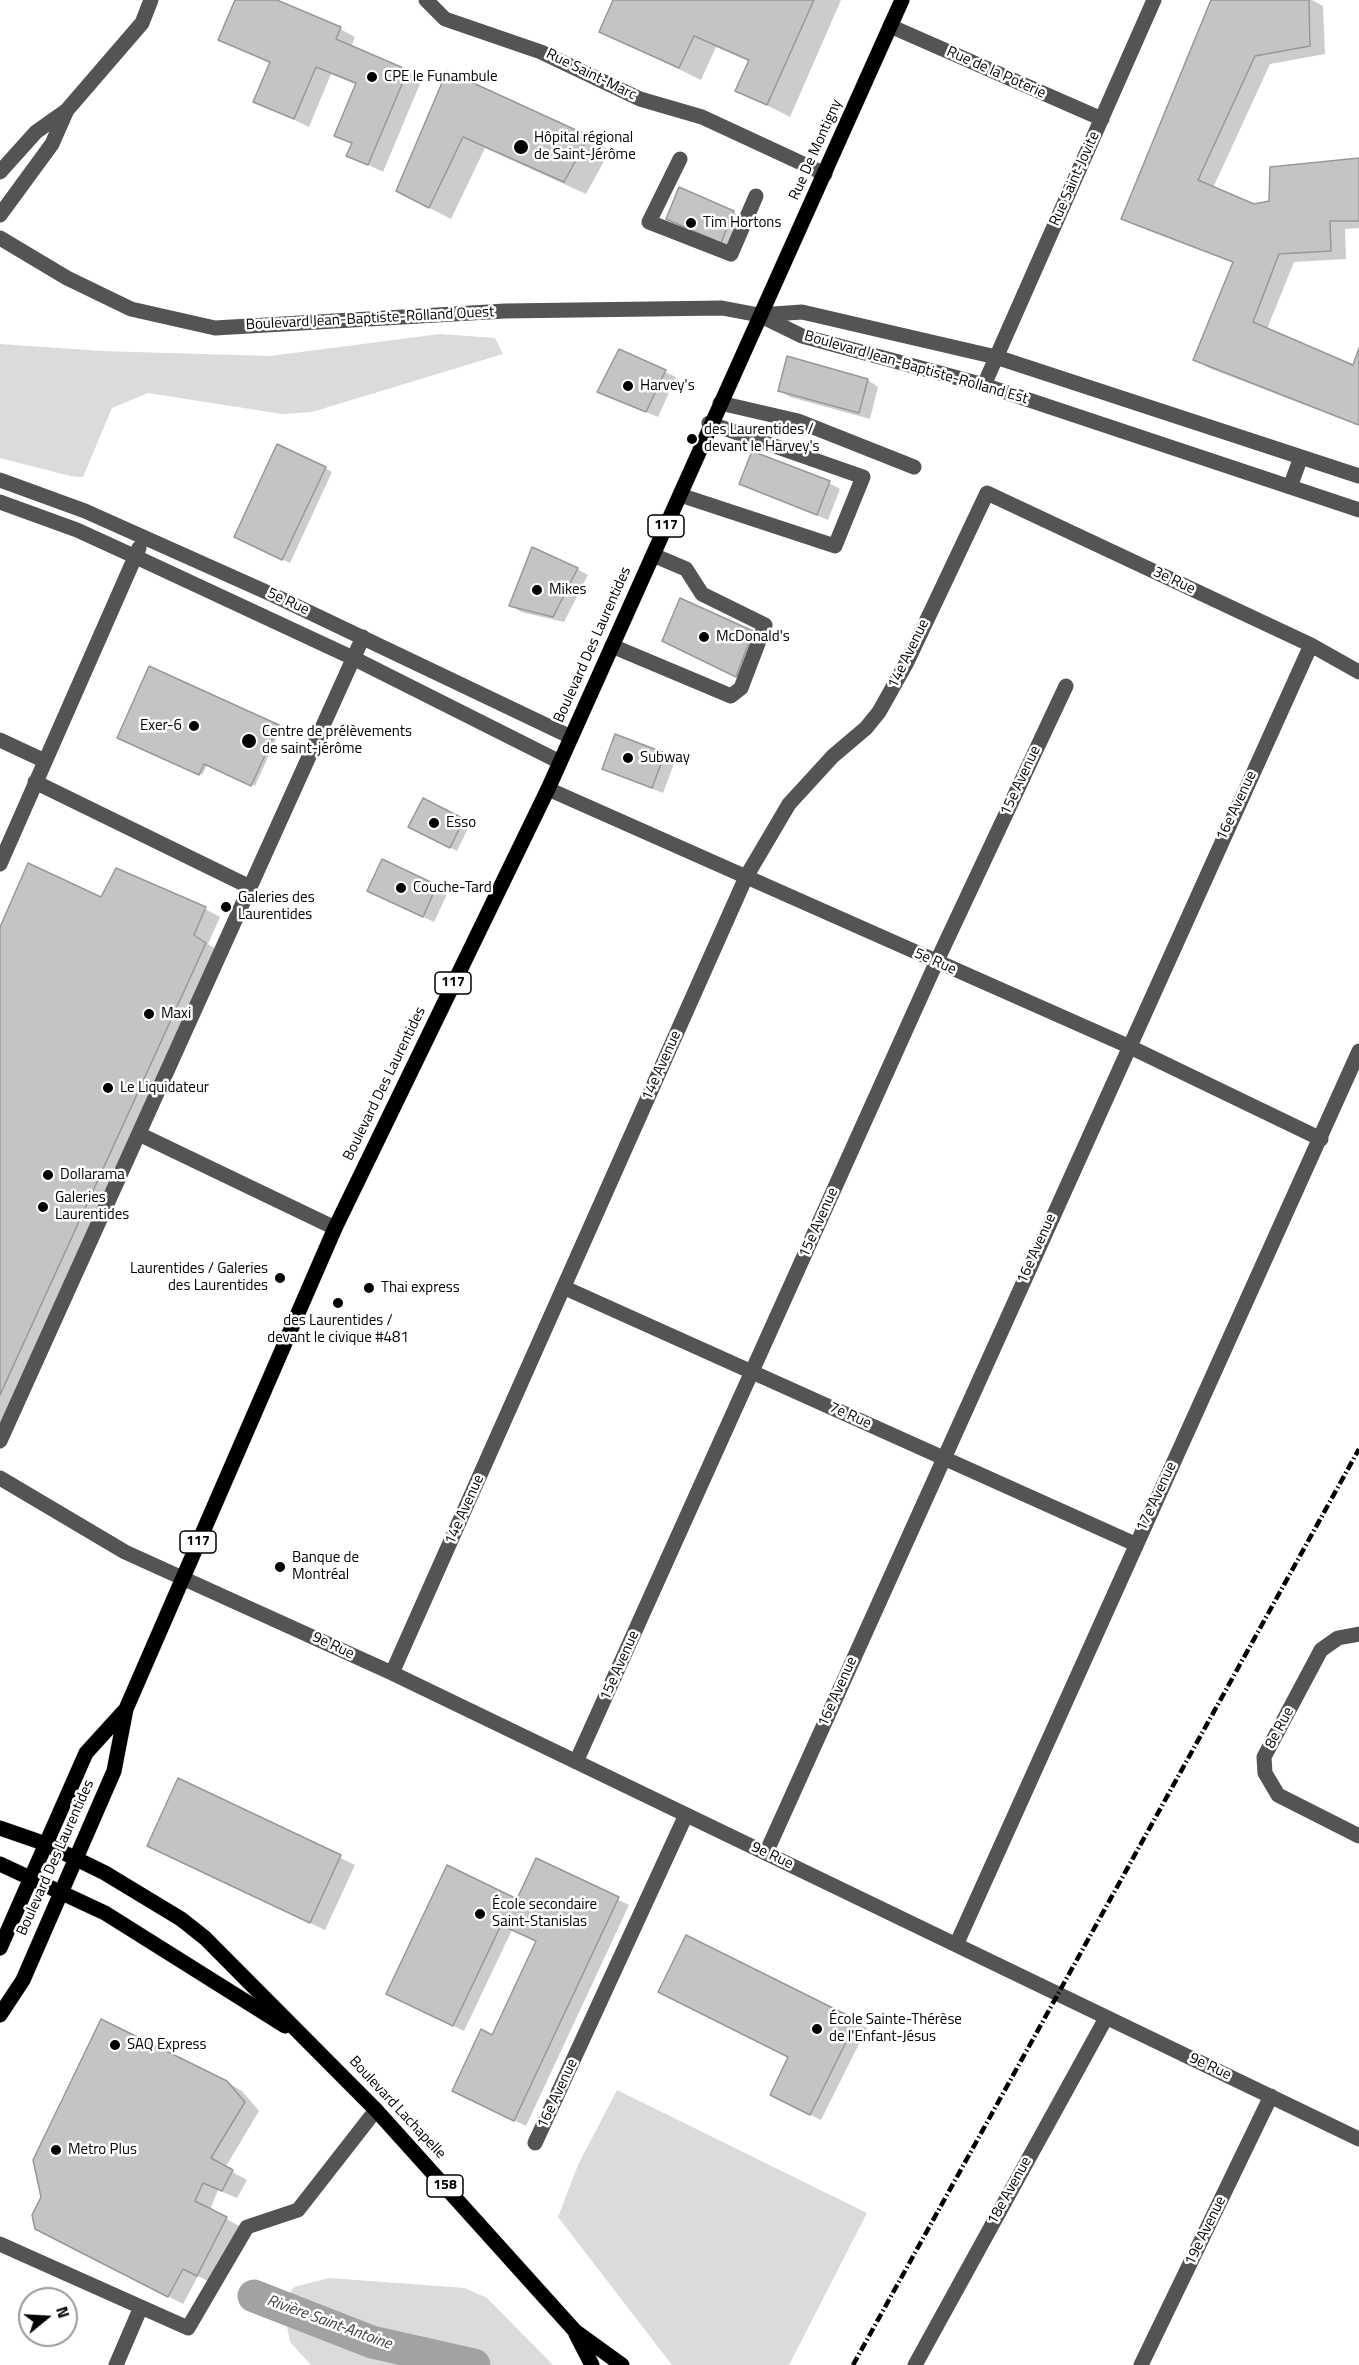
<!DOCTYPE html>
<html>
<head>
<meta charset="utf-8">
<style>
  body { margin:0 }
  #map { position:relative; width:1359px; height:2365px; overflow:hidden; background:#fff; font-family:"Titillium Web",sans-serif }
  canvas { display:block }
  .north { position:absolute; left:18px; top:2287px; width:60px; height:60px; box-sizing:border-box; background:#fff; border:2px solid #999; border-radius:50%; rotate:72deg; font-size:16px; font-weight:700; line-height:24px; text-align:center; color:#000 }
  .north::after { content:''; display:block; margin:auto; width:21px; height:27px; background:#000; clip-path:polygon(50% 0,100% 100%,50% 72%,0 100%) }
</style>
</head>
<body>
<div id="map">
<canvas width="1359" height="2365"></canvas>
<div class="north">N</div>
</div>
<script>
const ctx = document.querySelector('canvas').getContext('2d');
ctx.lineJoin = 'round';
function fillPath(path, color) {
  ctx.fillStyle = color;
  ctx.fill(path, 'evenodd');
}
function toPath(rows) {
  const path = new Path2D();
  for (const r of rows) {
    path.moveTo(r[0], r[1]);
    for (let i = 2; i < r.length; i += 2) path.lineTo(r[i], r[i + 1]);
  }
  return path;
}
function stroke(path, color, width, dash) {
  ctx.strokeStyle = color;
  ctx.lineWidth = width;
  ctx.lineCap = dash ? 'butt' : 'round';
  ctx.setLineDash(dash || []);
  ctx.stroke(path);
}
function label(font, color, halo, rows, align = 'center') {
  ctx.font = font + ' "Titillium Web",sans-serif';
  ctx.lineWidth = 5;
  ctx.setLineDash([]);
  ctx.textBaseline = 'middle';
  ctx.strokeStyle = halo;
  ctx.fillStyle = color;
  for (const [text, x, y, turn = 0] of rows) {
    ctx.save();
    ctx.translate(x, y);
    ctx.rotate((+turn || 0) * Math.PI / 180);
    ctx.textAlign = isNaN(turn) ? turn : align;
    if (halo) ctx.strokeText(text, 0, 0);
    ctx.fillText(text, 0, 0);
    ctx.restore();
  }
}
const green = toPath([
  [440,334,495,338,503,354,312,412,282,414,148,393,112,408,83,477,70,476,0,458,0,344,102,351,270,356],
  [617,2090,867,2213,789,2365,672,2365,558,2217,578,2165],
  [329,2278,465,2288,487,2298,553,2365,311,2365,290,2342,283,2305,294,2287]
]);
const shadow = toPath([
  [237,0,273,0,340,29,355,37,351,47,422,79,383,172,348,155,353,145,336,135,357,85,331,74,309,127,255,101,271,64,220,40],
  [614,0,841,0,790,117,737,90,750,62,716,47,701,80,601,31],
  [1213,0,1312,0,1323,6,1325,54,1270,64,1213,188,1254,205,1271,202,1359,160,1359,228,1345,229,1346,259,1294,262,1267,329,1354,367,1359,354,1359,426,1209,368,1195,359,1234,263,1137,226,1123,218],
  [448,73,610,150,586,194,485,148,451,219,420,203],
  [733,212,744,218,732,248,668,218],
  [620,351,676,377,658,417,599,392],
  [868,380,878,387,870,419,790,397,779,390],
  [325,468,332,472,290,563,243,541],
  [829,483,840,489,828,520,741,484],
  [577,569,588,575,564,622,521,612,511,605],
  [681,600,764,638,748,682,675,647],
  [150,668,281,728,255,786,207,765,202,775,119,737],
  [616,736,675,761,663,793,604,769],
  [423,800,470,824,457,851,417,830],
  [382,861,448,892,434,922,380,897],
  [102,899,205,909,220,917,208,944,220,952,0,1436,0,931],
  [179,1780,355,1865,325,1930,148,1846],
  [537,1860,629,1905,526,2126,464,2096,537,1942,512,1930,464,2031,388,1994,518,1901],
  [687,1937,867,2028,821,2120,782,2101,790,2057],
  [226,2082,242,2091,259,2111,225,2168,247,2180,237,2198,218,2190,210,2210,241,2227,212,2283,198,2276,183,2304,52,2237]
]);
const river = toPath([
  [254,2296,372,2342,474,2365]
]);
const building = toPath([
  [235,0,277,0,341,27,336,39,408,70,368,165,346,156,352,143,334,136,356,83,316,67,294,119,253,102,270,62,218,40,235,0],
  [613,0,814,0,767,105,735,91,749,60,694,36,679,68,599,32,613,0],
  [1211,0,1309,0,1310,46,1255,56,1198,180,1254,204,1269,201,1270,167,1359,158,1359,221,1330,221,1331,251,1279,254,1253,322,1353,365,1359,348,1359,425,1193,360,1233,262,1121,219,1211,0],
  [447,71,589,136,564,182,463,137,429,208,396,191,447,71],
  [679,187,734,211,721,243,666,219,679,187],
  [619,349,666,370,646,412,597,392,619,349],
  [787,356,868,379,859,413,778,391,787,356],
  [277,444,326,467,282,560,234,537,277,444],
  [752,451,830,481,817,515,739,484,752,451],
  [532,547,578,568,553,617,509,606,532,547],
  [680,598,753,631,736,677,662,641,680,598],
  [149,666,279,725,251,786,204,764,199,775,117,738,149,666],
  [615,734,665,753,652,788,602,769,615,734],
  [423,798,464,819,450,848,408,827,423,798],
  [382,859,437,885,423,917,367,891,382,859],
  [28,863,101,897,116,868,206,907,194,935,206,943,0,1395,0,927,28,863],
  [178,1778,341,1855,310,1923,147,1846,178,1778],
  [536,1858,619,1897,514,2121,452,2091,481,2029,492,2035,536,1941,501,1925,453,2026,386,1994,447,1865,517,1899,536,1858],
  [686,1935,857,2020,810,2115,770,2095,788,2057,658,1992,686,1935],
  [101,2019,227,2081,245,2102,211,2158,233,2170,222,2191,203,2183,195,2201,227,2217,197,2276,183,2269,168,2297,35,2229,32,2215,41,2197,33,2160,101,2019]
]);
const minor = toPath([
  [426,0,445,19,541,52,640,99,702,117,825,174],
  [890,26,1102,119],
  [680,159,649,222,731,254,756,196],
  [0,172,36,132,67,110,142,23,151,0],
  [0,215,52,144,67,110],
  [0,238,67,278,131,309,215,328,505,311,722,308,759,315,802,312,996,357,1359,476],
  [759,315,802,336,984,385,1359,510],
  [984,385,1154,0],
  [720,403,798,421,914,467],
  [0,480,85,511,273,595,571,737],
  [1290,487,1301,457],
  [680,495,835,546,863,477,709,423],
  [0,502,77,530,136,557,353,658,560,762],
  [612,646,731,696,741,688,765,625,702,594,686,569,653,555],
  [0,740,45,761],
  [35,782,250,887],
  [548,789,1128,1046,1321,1139],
  [0,864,139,548],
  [139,1134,335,1228],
  [565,1288,1135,1544],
  [0,1441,363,637],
  [0,1478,125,1552,392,1673,1359,2139],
  [1359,1634,1338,1638,1321,1650,1264,1757,1265,1773,1278,1795,1359,1836],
  [392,1673,746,877,789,804,833,756,866,728,879,712,907,662,987,493,1311,645,1359,672],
  [576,1762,936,963,1066,686],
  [766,1853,1311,645],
  [957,1943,1359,1051],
  [535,2143,685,1817],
  [0,2244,188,2328,247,2227,298,2210,376,2110],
  [116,2365,141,2307],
  [915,2365,1106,2018],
  [1141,2365,1271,2096]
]);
const major = toPath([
  [0,1828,46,1844,105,1873,181,1919,205,1938,376,2110,575,2331,622,2365],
  [0,1864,105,1913,285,2026],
  [0,1948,86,1753,126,1709],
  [0,2015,23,1980,114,1771,126,1709,335,1228,548,789,902,0],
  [576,2334,592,2365]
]);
const rail = toPath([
  [853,2365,1359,1449]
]);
const markers = [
  [372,77,6,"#000"],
  [521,147,8,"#000"],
  [691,223,6,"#000"],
  [628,386,6,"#000"],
  [692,439,6,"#000"],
  [537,590,6,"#000"],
  [704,637,6,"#000"],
  [194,726,6,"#000"],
  [249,741,8,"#000"],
  [628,758,6,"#000"],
  [434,823,6,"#000"],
  [401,888,6,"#000"],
  [226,907,6,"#000"],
  [149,1014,6,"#000"],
  [108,1088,6,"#000"],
  [48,1175,6,"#000"],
  [43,1207,6,"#000"],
  [280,1278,6,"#000"],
  [369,1288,6,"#000"],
  [338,1303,6,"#000"],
  [280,1567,6,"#000"],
  [480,1914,6,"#000"],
  [817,2029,6,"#000"],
  [115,2045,6,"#000"],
  [56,2150,6,"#000"]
];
const shields = [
  [666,526,36],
  [453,983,36],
  [198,1542,36],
  [445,2186,36]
];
const shieldNames = [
  ["117",666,526],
  ["117",453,983],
  ["117",198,1542],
  ["158",445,2186]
];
const streetNames = [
  ["Rue de la Poterie",996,73,24],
  ["Rue Saint-Marc",591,75,26],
  ["Rue De Montigny",816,150,-66],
  ["Rue Saint-Jovite",1075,179,-66],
  ["Boulevard Jean-Baptiste-Rolland Ouest",370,319,-3],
  ["Boulevard Jean-Baptiste-Rolland Est",916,368,16],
  ["3e Rue",1174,581,25],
  ["5e Rue",288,602,25],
  ["Boulevard Des Laurentides",593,645,-66],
  ["14e Avenue",909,654,-64],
  ["15e Avenue",1021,781,-65],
  ["16e Avenue",1237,806,-65],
  ["5e Rue",935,962,24],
  ["14e Avenue",662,1066,-66],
  ["Boulevard Des Laurentides",385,1084,-64],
  ["15e Avenue",819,1223,-66],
  ["16e Avenue",1037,1249,-66],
  ["7e Rue",850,1416,24],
  ["17e Avenue",1157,1497,-65],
  ["14e Avenue",465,1510,-66],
  ["9e Rue",333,1646,25],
  ["15e Avenue",620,1666,-66],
  ["16e Avenue",838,1692,-66],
  ["8e Rue",1280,1728,-62],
  ["9e Rue",772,1856,25],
  ["Boulevard Des Laurentides",56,1858,-66],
  ["9e Rue",1210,2067,25],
  ["16e Avenue",558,2094,-65],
  ["Boulevard Lachapelle",397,2108,47],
  ["18e Avenue",1010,2191,-61],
  ["19e Avenue",1206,2231,-64]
];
const poiNames = [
  ["CPE le Funambule",384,77],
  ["Hôpital régional",534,138],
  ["de Saint-Jérôme",534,155],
  ["Tim Hortons",703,223],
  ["Harvey's",640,386],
  ["des Laurentides /",704,430],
  ["devant le Harvey's",704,447],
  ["Mikes",549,590],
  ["McDonald's",716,637],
  ["Exer-6",182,726,"right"],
  ["Centre de prélèvements",262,732],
  ["de saint-jérôme",262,749],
  ["Subway",640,758],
  ["Esso",446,823],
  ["Couche-Tard",413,888],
  ["Galeries des",238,898],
  ["Laurentides",238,915],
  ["Maxi",161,1014],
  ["Le Liquidateur",120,1088],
  ["Dollarama",60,1175],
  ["Galeries",55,1198],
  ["Laurentides",55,1215],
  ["Laurentides / Galeries",268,1269,"right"],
  ["des Laurentides",268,1286,"right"],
  ["Thai express",381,1288],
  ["des Laurentides /",338,1321,"center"],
  ["devant le civique #481",338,1338,"center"],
  ["Banque de",292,1558],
  ["Montréal",292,1575],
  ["École secondaire",492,1905],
  ["Saint-Stanislas",492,1922],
  ["École Sainte-Thérèse",829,2020],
  ["de l'Enfant-Jésus",829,2037],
  ["SAQ Express",127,2045],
  ["Metro Plus",68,2150]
];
const waterNames = [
  ["Rivière Saint-Antoine",329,2323,20]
];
fillPath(green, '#dbdbdb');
fillPath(shadow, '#0003');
stroke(river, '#a2a2a2', 33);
fillPath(building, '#c4c4c4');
stroke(building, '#989898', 1.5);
stroke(major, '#dbdbdb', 16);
stroke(minor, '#545454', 15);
stroke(major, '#000', 15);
stroke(rail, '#000', 4.5, [9, 3, 1.5, 3]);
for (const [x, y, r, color] of markers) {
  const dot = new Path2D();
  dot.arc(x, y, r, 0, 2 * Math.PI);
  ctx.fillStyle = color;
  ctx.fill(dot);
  stroke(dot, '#fff', 2);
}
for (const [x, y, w] of shields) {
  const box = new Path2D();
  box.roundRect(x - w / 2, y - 11, w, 22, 4.5);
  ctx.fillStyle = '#fff';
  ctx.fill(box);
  stroke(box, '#000', 1.5);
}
label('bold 14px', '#000', null, shieldNames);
label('15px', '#000', '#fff', streetNames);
label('15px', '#000', '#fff', poiNames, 'left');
label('italic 16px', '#434343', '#fff', waterNames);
</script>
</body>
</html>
